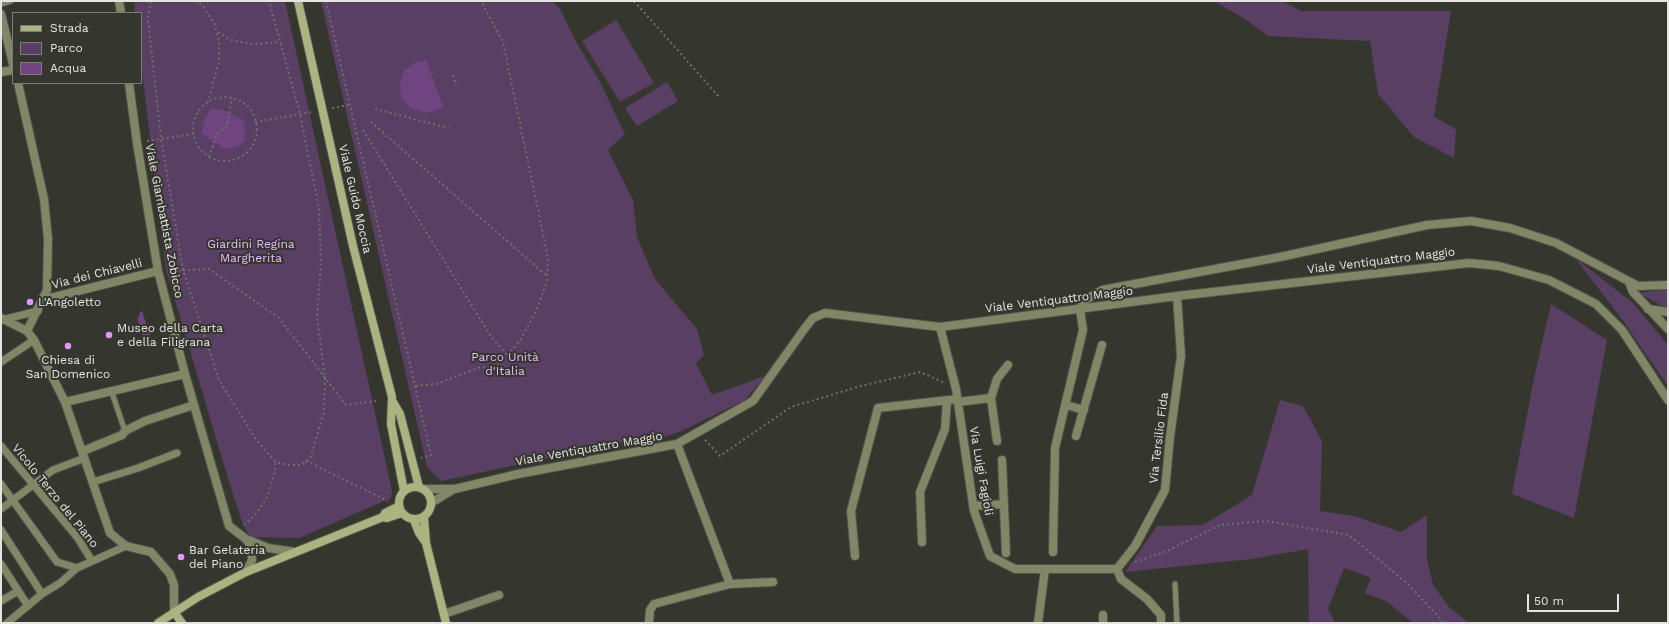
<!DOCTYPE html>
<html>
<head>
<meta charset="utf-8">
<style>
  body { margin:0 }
  #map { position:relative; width:1669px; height:624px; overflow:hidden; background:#35372f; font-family:"Work Sans",sans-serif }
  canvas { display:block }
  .frame { position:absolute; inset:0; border:2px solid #e4e5e0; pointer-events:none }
  .legend { position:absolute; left:12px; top:12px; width:130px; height:72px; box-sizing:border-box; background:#35372f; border:1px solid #7b7d76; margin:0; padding:5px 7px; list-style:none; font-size:12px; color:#e4e5e0 }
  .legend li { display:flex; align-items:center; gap:8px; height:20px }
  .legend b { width:20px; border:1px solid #7b7d76 }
  .scale { position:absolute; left:1527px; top:594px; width:92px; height:18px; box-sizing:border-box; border:2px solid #e4e5e0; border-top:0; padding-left:5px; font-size:12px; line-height:14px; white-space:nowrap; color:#e4e5e0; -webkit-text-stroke:3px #35372f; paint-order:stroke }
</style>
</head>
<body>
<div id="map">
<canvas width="1669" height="624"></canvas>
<div class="frame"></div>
<ul class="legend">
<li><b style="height:5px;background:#abb480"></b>Strada</li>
<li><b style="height:11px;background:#5a3f64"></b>Parco</li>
<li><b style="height:11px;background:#704480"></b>Acqua</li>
</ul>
<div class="scale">50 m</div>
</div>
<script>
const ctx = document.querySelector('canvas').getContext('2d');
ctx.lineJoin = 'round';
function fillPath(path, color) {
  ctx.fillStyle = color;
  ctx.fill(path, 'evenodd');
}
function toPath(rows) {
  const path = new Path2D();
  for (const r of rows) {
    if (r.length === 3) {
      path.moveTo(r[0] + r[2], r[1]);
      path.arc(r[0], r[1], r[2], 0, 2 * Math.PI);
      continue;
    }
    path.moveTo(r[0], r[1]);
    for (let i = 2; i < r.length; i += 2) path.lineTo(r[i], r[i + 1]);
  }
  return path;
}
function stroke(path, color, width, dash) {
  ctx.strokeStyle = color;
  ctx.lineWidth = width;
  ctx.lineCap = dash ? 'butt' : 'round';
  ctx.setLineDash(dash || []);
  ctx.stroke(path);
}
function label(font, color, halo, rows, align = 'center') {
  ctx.font = font + ' "Work Sans",sans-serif';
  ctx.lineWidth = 4;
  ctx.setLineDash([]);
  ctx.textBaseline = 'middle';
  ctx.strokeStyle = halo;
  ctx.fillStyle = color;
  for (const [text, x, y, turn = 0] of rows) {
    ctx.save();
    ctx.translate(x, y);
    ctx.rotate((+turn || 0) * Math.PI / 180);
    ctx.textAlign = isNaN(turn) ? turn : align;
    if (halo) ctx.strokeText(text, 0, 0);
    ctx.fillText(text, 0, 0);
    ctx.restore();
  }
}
const green = toPath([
  [134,1,285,1,392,491,391,498,299,538,250,537,242,522,230,485,166,270,141,63,141,13,135,13],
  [321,1,552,1,560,9,574,38,599,80,625,134,608,150,633,200,637,237,655,279,697,329,704,355,696,363,712,395,765,376,745,400,677,433,649,441,633,444,620,443,441,481,427,467],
  [1214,1,1282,1,1301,11,1451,11,1434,117,1456,129,1454,158,1414,137,1378,94,1370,41,1268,36,1245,19],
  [616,20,654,83,620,102,582,41],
  [667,82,678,101,637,126,625,108],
  [1575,258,1633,303,1668,345,1668,386,1619,315],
  [1668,289,1668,309,1639,293],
  [1551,304,1607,340,1574,518,1512,494,1534,378],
  [1280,400,1303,406,1322,441,1320,511,1354,516,1401,532,1427,515,1427,559,1433,585,1449,607,1469,623,1413,623,1386,601,1365,593,1371,578,1344,568,1328,609,1335,623,1309,623,1308,549,1251,559,1125,572,1157,526,1203,525,1252,495]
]);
const water = toPath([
  [426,60,443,106,438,110,426,113,411,108,405,103,401,96,400,84,404,71,414,63],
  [211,109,220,109,243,120,245,129,244,141,239,146,231,149,223,148,201,133,205,119],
  [142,311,151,339,144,341,137,317,140,316,139,313]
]);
const path = toPath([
  [151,1,148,19,161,139,183,270,219,380,257,441,276,462,288,465,301,465,310,459,324,412,325,378,317,317,321,263,319,208,300,114,269,1],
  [195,1,203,6,215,25,219,41,219,61,208,102],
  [326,1,431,455,421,458],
  [634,1,720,98],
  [218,32,231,40,251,44,281,42],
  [453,75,456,86],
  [225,129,32],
  [332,108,349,105],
  [375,109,449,128],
  [255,122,312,112],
  [371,122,547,276],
  [363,130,492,338,507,355],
  [147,141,194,134],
  [209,157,217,134,227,126,232,98],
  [168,271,209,269,279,318,346,405,376,401],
  [416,386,436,384,481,367,495,368,520,341,537,309,547,281,548,258,503,42,481,1],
  [705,440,720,456,791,407,861,386,920,372,945,383],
  [306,461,388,501],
  [244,525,256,514,267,497,274,476,276,462],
  [1135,562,1167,551,1220,525,1266,521,1349,535,1408,584,1444,623]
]);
const service = toPath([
  [1,4,11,1],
  [111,390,125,431],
  [1175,584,1177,623]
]);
const pedestrian = toPath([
  [2,320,38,311],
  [1,362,34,340],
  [1,446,77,537,92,561],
  [93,482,138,468,177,453],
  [1,484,57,562,77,568],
  [1,509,53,470,85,458],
  [1,530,42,594],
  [1,564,28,606],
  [1,601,18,591],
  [7,623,42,594,60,583,77,568,126,546]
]);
const minor = toPath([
  [119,1,121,13],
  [1,14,13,64],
  [1,72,13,70],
  [18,83,44,199,48,239,47,290,27,331],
  [129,83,137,143,158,271,185,374,229,526,246,539,251,546,252,560,246,572],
  [1629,282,1633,292,1668,329],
  [42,300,158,271],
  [1648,309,1668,312],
  [1,318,27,331,34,340,65,402,110,533,126,546,151,552,170,574,174,585,174,612],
  [940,327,956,389,974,511,990,556,1015,569,1117,569],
  [991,398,997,379,1008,365],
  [65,402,185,374],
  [958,402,991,398,997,441],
  [1066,405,1084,410],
  [1076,436,1102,345],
  [677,444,730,584],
  [83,451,122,435,125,431,145,421,194,405],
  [1002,460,1006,553],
  [424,489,455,489,518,474,677,444,753,401,805,328,813,318,825,313,940,327,1177,296,1469,263,1499,266,1549,280,1596,304,1622,330,1668,400],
  [431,503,454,489],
  [973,506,1004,504],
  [246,539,268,548,295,552],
  [922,542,920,492,945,429,947,400],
  [1053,552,1055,448,1083,330,1080,309,1085,300,1102,290,1280,257,1427,225,1471,221,1510,228,1556,243,1638,286,1668,285],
  [855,556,851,511,878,408,958,399],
  [1117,569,1135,546,1165,490,1170,437,1181,356,1177,296],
  [1117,569,1121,579,1147,599,1161,615,1161,623],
  [444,614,499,595],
  [1103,615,1103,623],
  [649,623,650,610,654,604,730,584,773,582],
  [1038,623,1045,569]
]);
const secondary = toPath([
  [298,1,353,246,392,397,391,424,404,491],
  [393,402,400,414,419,487],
  [415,503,16],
  [383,517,387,518,402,513],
  [424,517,426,543,446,623],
  [414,520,419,533,426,543],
  [174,612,182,623],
  [158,623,198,597,246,572,368,523,383,517,385,513,399,506]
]);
const markers = [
  [30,302,4,"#dc99f5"],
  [109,335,4,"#dc99f5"],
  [68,346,4,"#dc99f5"],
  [181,557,4,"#dc99f5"]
];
const streetNames = [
  ["Viale Guido Moccia",355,199,77],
  ["Viale Giambattista Zobicco",164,221,79],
  ["Viale Ventiquattro Maggio",1381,261,-7],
  ["Via dei Chiavelli",97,274,-14],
  ["Viale Ventiquattro Maggio",1059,300,-7],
  ["Via Tersilio Fida",1159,438,-83],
  ["Viale Ventiquattro Maggio",589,449,-10],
  ["Via Luigi Fagioli",981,471,80],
  ["Vicolo Terzo del Piano",55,496,51]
];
const parkNames = [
  ["Giardini Regina",251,244],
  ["Margherita",251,258],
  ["Parco Unità",505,357],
  ["d'Italia",505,371]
];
const poiNames = [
  ["L'Angoletto",38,302],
  ["Museo della Carta",117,328],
  ["e della Filigrana",117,342],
  ["Chiesa di",68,360,"center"],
  ["San Domenico",68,374,"center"],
  ["Bar Gelateria",189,550],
  ["del Piano",189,564]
];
fillPath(green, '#5a3f64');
fillPath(water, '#704480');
stroke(service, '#51534b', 7);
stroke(pedestrian, '#51534b', 9);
stroke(minor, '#51534b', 10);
stroke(secondary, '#51534b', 10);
stroke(path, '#6f7069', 2, [2, 3]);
stroke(service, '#818766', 5);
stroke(pedestrian, '#818766', 7);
stroke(minor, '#818766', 8);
stroke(secondary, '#abb480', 8);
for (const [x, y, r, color] of markers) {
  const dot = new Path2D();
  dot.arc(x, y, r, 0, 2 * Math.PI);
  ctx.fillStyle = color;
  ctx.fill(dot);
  stroke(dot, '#35372f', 1.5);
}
label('12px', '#e4e5e0', '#35372f', streetNames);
label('12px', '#ebb9ff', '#35372f', parkNames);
label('12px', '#e4e5e0', '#35372f', poiNames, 'left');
</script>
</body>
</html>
